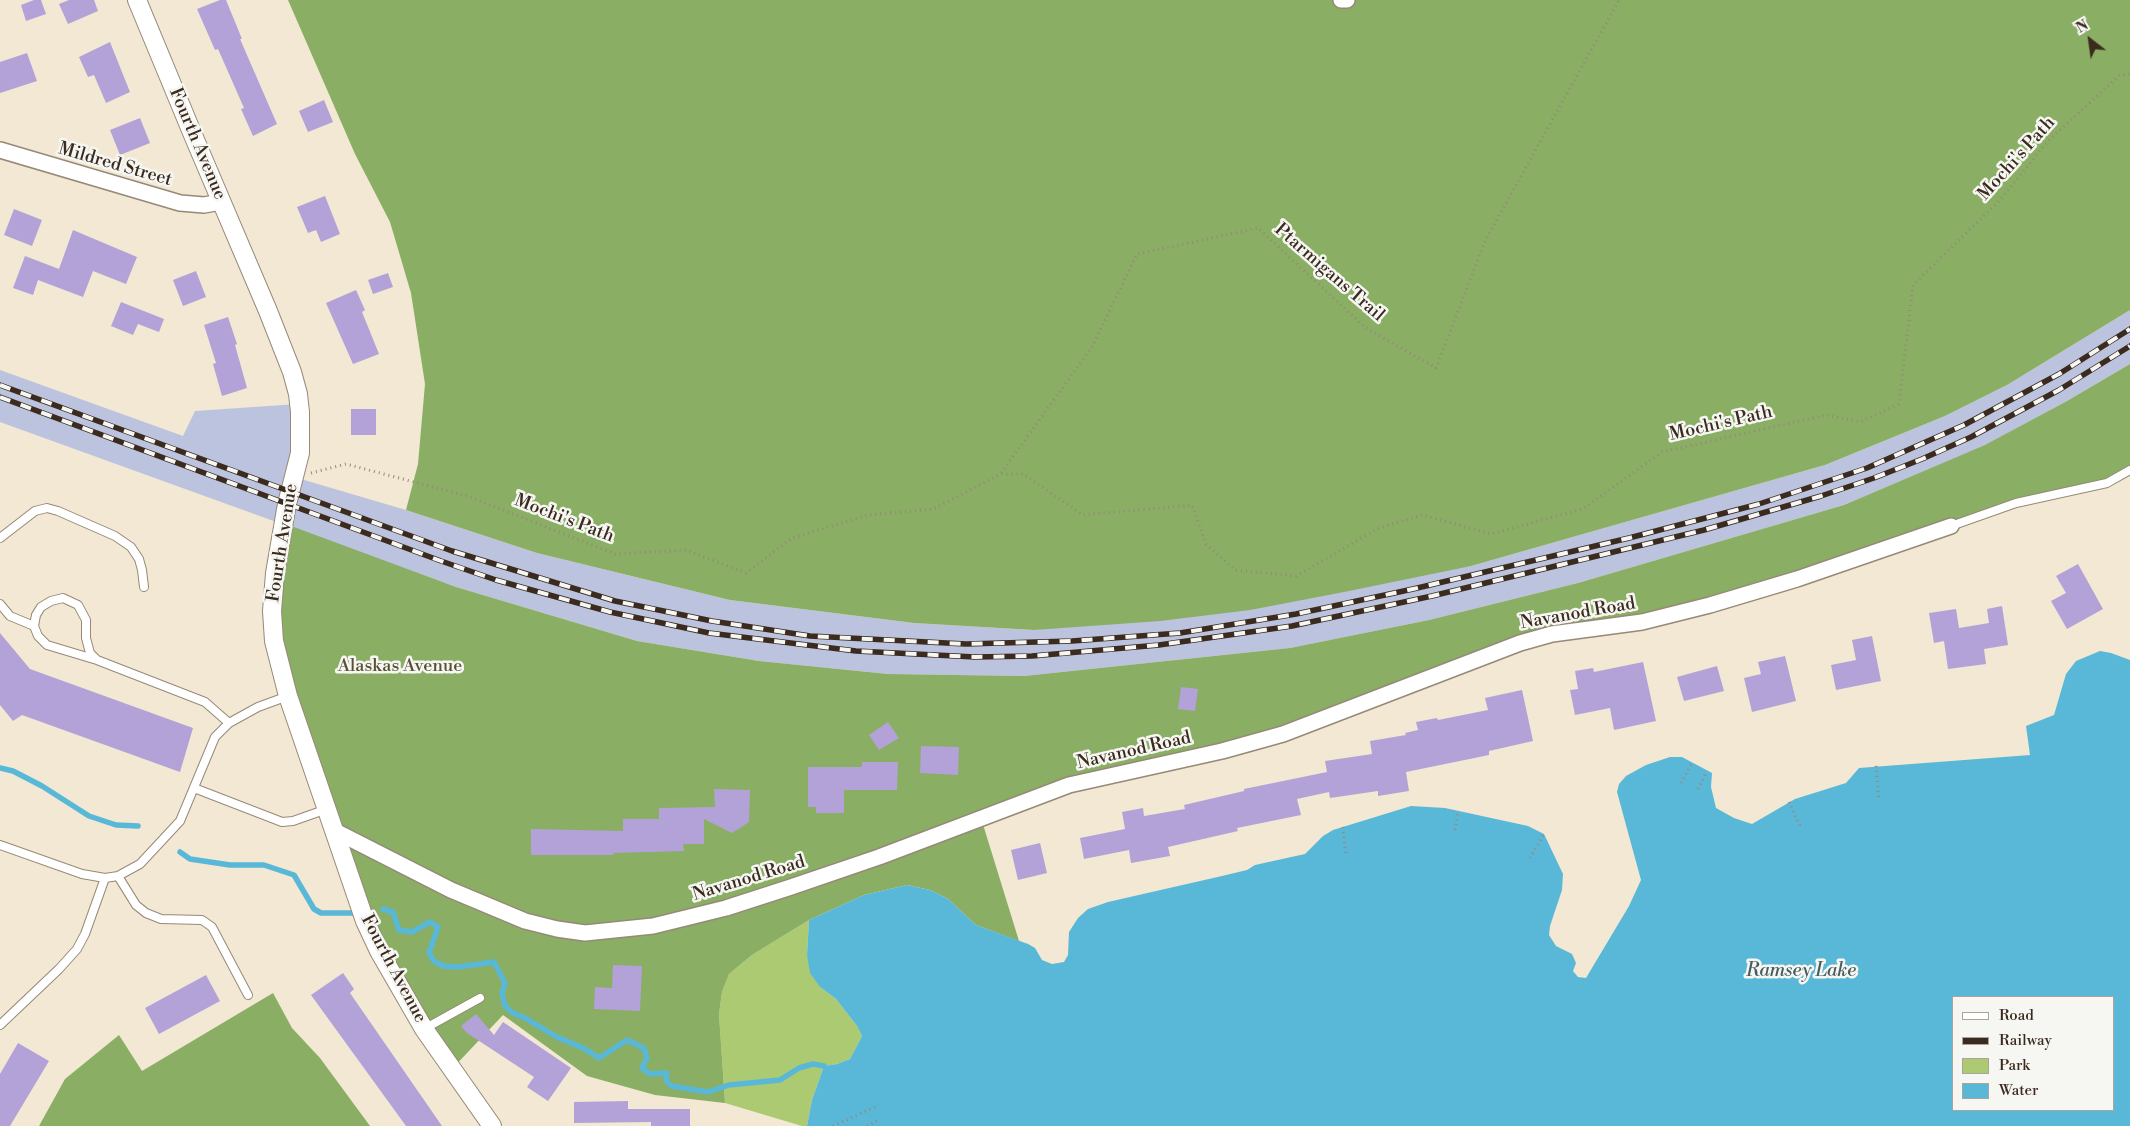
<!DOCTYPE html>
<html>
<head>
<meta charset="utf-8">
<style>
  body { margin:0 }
  #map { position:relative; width:2130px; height:1126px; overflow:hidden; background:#f2e8d3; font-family:"Libre Bodoni",serif }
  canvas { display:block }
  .legend { position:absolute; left:1952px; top:996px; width:162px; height:115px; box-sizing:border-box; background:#f6f6f2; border:1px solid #aba49d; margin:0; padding:6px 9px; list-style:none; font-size:15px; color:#3b2a1e }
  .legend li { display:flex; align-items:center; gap:10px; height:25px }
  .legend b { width:25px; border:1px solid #aba49d }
  .north { position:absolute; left:2065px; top:15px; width:50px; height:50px; -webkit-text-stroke:4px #f6f6f2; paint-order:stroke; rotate:330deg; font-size:14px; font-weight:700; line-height:20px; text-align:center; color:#3b2a1e }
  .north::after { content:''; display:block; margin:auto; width:18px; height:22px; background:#3b2a1e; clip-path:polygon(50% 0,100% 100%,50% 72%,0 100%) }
</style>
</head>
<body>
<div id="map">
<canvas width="2130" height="1126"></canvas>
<ul class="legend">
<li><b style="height:6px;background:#fff"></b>Road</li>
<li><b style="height:6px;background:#3b2a1e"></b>Railway</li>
<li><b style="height:14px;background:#acca72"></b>Park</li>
<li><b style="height:14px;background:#59b8d7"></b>Water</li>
</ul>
<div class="north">N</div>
</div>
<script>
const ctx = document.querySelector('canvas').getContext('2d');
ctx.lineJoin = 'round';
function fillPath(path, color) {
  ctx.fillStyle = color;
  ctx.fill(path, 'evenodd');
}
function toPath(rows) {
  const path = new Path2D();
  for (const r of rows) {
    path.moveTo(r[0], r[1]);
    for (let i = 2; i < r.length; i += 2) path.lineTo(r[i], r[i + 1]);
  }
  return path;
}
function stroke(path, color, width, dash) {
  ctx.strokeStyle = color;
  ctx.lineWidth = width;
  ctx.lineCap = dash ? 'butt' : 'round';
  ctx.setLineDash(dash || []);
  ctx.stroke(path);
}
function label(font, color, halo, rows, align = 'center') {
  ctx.font = font + ' "Libre Bodoni",serif';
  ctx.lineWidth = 5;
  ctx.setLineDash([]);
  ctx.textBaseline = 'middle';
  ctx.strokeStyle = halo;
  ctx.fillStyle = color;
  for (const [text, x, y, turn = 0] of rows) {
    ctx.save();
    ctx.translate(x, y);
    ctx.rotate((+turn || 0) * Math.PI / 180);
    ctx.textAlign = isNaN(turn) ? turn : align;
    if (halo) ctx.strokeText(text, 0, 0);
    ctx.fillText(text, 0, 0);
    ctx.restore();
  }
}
const industrial = toPath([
  [2130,310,2130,364,2067,401,1986,445,1844,505,1578,583,1429,620,1290,648,1024,676,888,674,759,661,637,641,456,587,0,422,0,370,183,436,195,411,298,404,294,477,406,510,537,553,730,600,914,623,1034,630,1471,566,1825,465,1945,416,2007,385]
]);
const green = toPath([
  [809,920,807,955,820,987,836,999,857,1026,862,1036,850,1059,837,1064,824,1066,812,1100,807,1126,802,1126,725,1103,719,1014,722,992,729,974,752,955]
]);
const forest = toPath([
  [288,0,2130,0,2130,310,2007,385,1945,416,1825,465,1471,566,1344,592,1250,610,1160,621,1034,630,914,623,730,600,537,553,406,510,418,464,425,384,411,293,390,222,355,154],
  [2130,364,2130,471,2107,485,2016,504,1798,580,1552,635,1371,702,981,818,1019,941,976,925,948,899,930,890,907,885,864,895,809,920,752,955,729,974,722,992,719,1014,725,1103,655,1095,587,1076,503,1015,450,1071,390,975,278,664,283,523,456,587,637,641,759,661,888,674,1024,676,1290,648,1429,620,1578,583,1844,505,1985,445,2067,401],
  [273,993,292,1028,320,1058,370,1126,39,1126,65,1079,119,1035,142,1071]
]);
const water = toPath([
  [2100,651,2111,653,2130,660,2130,1126,807,1126,812,1100,824,1066,837,1064,850,1059,862,1036,857,1026,836,999,820,987,810,973,807,955,809,920,864,895,907,885,930,890,948,899,976,925,1028,944,1035,948,1042,960,1052,964,1064,962,1068,955,1069,932,1078,918,1088,909,1108,902,1222,876,1247,870,1255,865,1305,854,1323,836,1333,830,1411,806,1445,808,1528,826,1544,834,1563,874,1562,890,1550,926,1549,935,1556,946,1572,954,1576,963,1573,971,1578,977,1586,978,1629,906,1641,880,1617,792,1619,784,1626,776,1646,765,1670,757,1682,757,1712,773,1711,787,1716,808,1734,818,1752,824,1795,799,1846,783,1859,768,2030,755,2026,726,2054,715,2066,674,2076,661],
  [1954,997,2114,997,2114,1110,1954,1110]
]);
const stream = toPath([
  [0,768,13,771,42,786,89,816,116,825,138,826],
  [180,852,190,859,230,865,264,865,294,875,314,909,321,913,354,913],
  [383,909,393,912,399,930,412,932,430,922,438,927,429,953,434,961,443,966,458,967,494,962,505,983,502,993,505,1006,513,1013,525,1018,555,1036,585,1049,599,1058,627,1040,644,1048,647,1058,642,1068,650,1074,667,1073,666,1081,672,1086,708,1092,729,1085,780,1080,799,1068,813,1064,824,1066]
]);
const building = toPath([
  [34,0,41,0,46,14,26,21,21,5],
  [69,0,94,0,98,11,68,24,59,4],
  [220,0,226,0,242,39,240,39,277,124,253,136,241,109,244,108,218,49,215,50,197,9],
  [110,42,130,92,106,103,94,75,88,77,79,57],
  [27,53,37,81,0,93,0,62],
  [324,100,333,122,308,132,299,111],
  [140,118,150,143,120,155,110,130],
  [325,196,340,234,321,242,316,230,308,233,297,207],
  [14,209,42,220,32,246,4,235],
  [73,230,137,257,126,284,93,271,83,297,38,280,33,295,13,288,25,256,59,269],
  [196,271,206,297,183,306,173,280],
  [388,273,393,287,373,294,368,280],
  [356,290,365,310,362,312,379,354,353,364,326,303],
  [121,302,164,319,159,332,138,324,133,335,111,326],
  [228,317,237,344,235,345,247,388,222,396,213,364,216,363,204,325],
  [351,409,376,409,376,435,351,435],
  [2078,564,2103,609,2067,629,2051,601,2066,593,2056,576],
  [2002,606,2008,645,1984,649,1986,664,1948,669,1944,641,1934,643,1929,613,1956,609,1959,628,1989,623,1987,609],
  [0,633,30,669,193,728,180,772,22,715,13,721,0,705],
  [1872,636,1881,681,1836,690,1831,665,1856,660,1852,640],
  [1785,656,1796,701,1752,712,1744,678,1761,674,1758,662],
  [1643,662,1656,721,1614,730,1610,708,1575,715,1570,690,1578,689,1575,671,1593,668,1594,672],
  [1717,666,1724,691,1684,701,1677,677],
  [1181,687,1198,689,1195,711,1178,709],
  [1522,690,1533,741,1489,751,1489,755,1406,772,1409,791,1378,796,1378,791,1330,798,1329,792,1297,799,1301,815,1237,828,1238,831,1168,847,1170,856,1131,863,1129,850,1084,859,1080,838,1125,829,1122,812,1143,808,1144,816,1185,809,1184,805,1244,791,1244,789,1327,772,1325,761,1372,754,1370,741,1406,735,1405,733,1418,730,1416,722,1437,718,1438,720,1488,710,1485,698],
  [888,722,899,738,879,750,869,735],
  [921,746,959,747,958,775,920,773],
  [862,762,898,762,897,790,844,790,844,813,816,813,816,807,808,807,808,767,862,767],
  [714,789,750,790,749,822,732,833,704,819,704,844,683,844,684,851,613,853,613,855,531,855,531,829,623,831,623,819,659,819,659,808,715,807],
  [1040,843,1047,873,1018,880,1011,850],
  [613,965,642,966,640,1011,594,1009,595,987,612,988],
  [343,973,354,989,350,993,442,1126,406,1126,311,995],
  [206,975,220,1001,159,1034,145,1008],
  [476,1014,494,1035,503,1022,571,1068,548,1101,527,1087,534,1077,467,1033,461,1026],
  [18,1043,49,1061,10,1126,0,1126,0,1074],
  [628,1101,628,1109,690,1109,690,1126,651,1126,651,1122,574,1123,574,1102]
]);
const path = toPath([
  [311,473,346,464,467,496,615,554,686,550,746,573,792,538,868,515,933,509,1001,474,1023,474,1083,515,1192,505,1206,544,1235,570,1296,576,1379,528,1422,515,1491,534,1583,509,1662,452,1826,415,1860,422,1899,404,1913,285,2000,200,2048,141,2120,75,2130,74],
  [1001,473,1092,347,1137,254,1258,228,1366,328,1436,368,1485,241,1619,0],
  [1876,766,1879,800],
  [1681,783,1692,763],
  [1698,789,1707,771],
  [1789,802,1800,826],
  [1343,827,1346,855],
  [1455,830,1458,811],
  [1530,858,1544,834],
  [833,1126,875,1107],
  [867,1126,879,1120]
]);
const service = toPath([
  [1951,526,2016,503,2107,483,2130,470],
  [0,538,35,511,47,508,58,511,115,536,131,547,139,559,142,570,144,587],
  [0,604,10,616,34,626],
  [97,660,47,645,38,636,34,626,36,615,41,607,51,601,63,598,78,605,86,620,86,638,90,653,97,660,205,702,229,723],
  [194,788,282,822,293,821,327,809],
  [0,845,82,874,105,878,118,876,140,864,180,821,215,737,229,723,258,707,288,696],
  [118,876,136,905,146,913,161,919,202,920,212,927,248,995],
  [0,1025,59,969,77,949,85,934,105,878],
  [424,1029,480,998]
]);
const minor = toPath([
  [1341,0,1347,0],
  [0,150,180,203,204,205,221,202],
  [335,831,451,890,525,921,557,929,585,933,653,926,726,908,791,887,879,857,1069,785,1222,751,1283,734,1520,643,1552,634,1642,622,1710,605,1797,579,1951,526]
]);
const tertiary = toPath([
  [137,0,193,135,268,311,292,372,298,394,300,412,300,453,287,504,275,573,272,611,274,641,288,696,365,921,379,951,424,1029,492,1126]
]);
const rail = toPath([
  [0,385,452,551,615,601,712,621,810,636,966,644,1072,641,1180,633,1296,614,1413,589,1629,538,1759,504,1867,468,1964,425,2059,374,2130,329],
  [0,397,441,561,496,580,610,612,709,633,856,651,975,657,1032,656,1159,645,1292,626,1432,596,1704,530,1821,496,1874,478,1922,459,1971,437,2059,390,2130,346]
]);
const streetNames = [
  ["Fourth Avenue",197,144,67],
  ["Mochi's Path",2017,159,-48],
  ["Mildred Street",115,165,16],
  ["Ptarmigans Trail",1329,273,41],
  ["Mochi's Path",1721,424,-13],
  ["Mochi's Path",564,519,21],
  ["Fourth Avenue",283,543,-81],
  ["Navanod Road",1578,614,-10],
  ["Navanod Road",1134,751,-13],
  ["Navanod Road",749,879,-17],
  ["Fourth Avenue",393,969,62]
];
const parkNames = [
  ["Alaskas Avenue",400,667]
];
const waterNames = [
  ["Ramsey Lake",1801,971]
];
fillPath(industrial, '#bbc3de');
fillPath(green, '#acca72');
fillPath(forest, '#89ae64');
fillPath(water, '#59b8d7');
stroke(stream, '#59b8d7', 5.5);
fillPath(building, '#b3a2d7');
stroke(service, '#968978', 10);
stroke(minor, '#968978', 18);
stroke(tertiary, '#968978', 20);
stroke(path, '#968978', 3, [1, 4]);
stroke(service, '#fff', 8);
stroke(minor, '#fff', 15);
stroke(tertiary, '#fff', 18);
stroke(rail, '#3b2a1e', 5.5);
stroke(rail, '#f6f6f2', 4, [11]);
label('18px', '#3b2a1e', '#f6f6f2', streetNames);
label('18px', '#575233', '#f6f6f2', parkNames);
label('italic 19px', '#465c5f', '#f6f6f2', waterNames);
</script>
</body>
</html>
